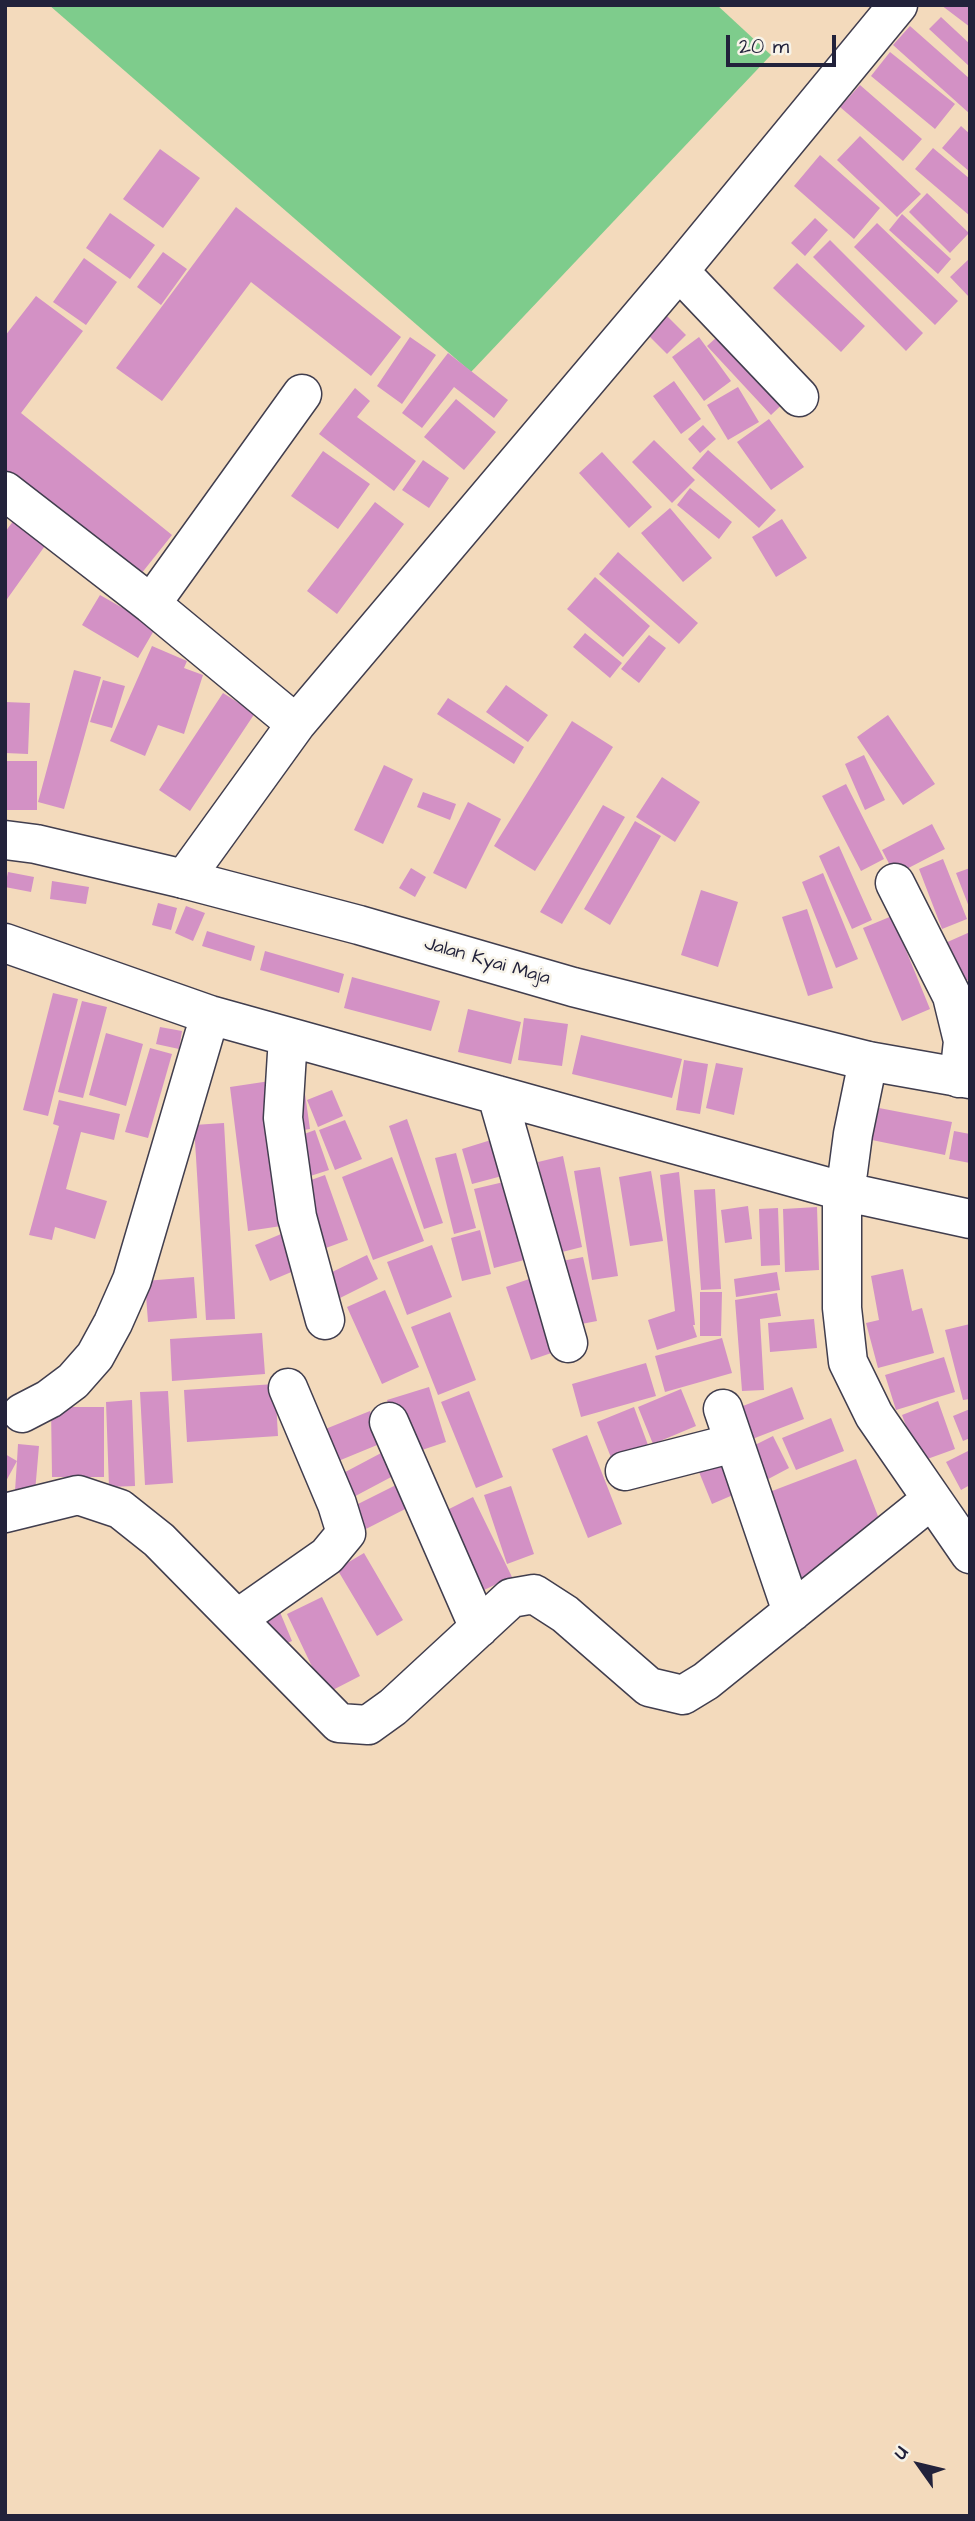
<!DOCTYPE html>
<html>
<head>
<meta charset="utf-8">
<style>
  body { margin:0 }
  #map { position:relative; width:975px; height:2521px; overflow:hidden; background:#f3dabc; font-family:"Architects Daughter",sans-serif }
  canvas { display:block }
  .frame { position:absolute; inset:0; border:7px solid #22223b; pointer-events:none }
  .north { position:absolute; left:884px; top:2430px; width:70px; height:70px; -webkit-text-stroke:5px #f7f3e8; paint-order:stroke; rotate:304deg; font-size:19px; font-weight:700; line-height:28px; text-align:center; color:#22223b }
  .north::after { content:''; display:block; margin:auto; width:24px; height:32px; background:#22223b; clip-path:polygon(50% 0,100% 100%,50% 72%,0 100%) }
  .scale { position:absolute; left:726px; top:35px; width:110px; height:32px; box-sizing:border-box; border:4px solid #22223b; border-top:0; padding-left:9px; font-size:21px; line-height:24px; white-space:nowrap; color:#22223b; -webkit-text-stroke:5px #f7f3e8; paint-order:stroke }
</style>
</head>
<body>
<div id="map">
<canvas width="975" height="2521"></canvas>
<div class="frame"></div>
<div class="north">U</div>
<div class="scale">20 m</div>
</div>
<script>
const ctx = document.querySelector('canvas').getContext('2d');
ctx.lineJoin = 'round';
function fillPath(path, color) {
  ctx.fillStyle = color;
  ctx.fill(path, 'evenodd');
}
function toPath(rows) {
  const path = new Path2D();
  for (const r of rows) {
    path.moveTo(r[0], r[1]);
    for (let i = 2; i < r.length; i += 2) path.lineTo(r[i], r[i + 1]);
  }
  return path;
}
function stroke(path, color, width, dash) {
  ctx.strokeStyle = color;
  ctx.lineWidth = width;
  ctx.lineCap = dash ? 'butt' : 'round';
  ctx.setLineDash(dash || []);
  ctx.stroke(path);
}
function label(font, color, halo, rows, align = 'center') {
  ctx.font = font + ' "Architects Daughter",sans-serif';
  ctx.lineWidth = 5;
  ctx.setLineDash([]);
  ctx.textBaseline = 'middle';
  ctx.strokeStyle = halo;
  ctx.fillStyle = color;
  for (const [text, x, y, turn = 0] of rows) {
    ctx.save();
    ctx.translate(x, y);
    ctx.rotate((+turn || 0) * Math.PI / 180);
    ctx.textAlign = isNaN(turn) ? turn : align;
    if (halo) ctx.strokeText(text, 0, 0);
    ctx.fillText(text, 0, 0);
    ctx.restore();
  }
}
const green = toPath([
  [49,5,717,5,771,55,471,372]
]);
const building = toPath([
  [941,5,970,5,970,27],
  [941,17,970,44,970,67,929,29],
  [910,26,970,79,970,114,893,45],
  [890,52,955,104,935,129,871,76],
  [860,85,922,139,903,161,840,107],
  [961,126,970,134,970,172,942,148],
  [860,136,921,194,897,217,837,160],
  [933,148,970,179,970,216,915,169],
  [160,149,200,178,163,228,123,199],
  [820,155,880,208,854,239,794,186],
  [927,193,969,233,950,253,909,212],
  [236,207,401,337,371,376,251,282,162,401,116,368],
  [110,213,155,245,130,279,86,248],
  [902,214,951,259,938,274,889,230],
  [815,218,828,230,805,256,791,243],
  [877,223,958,301,935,325,854,247],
  [830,240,923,333,906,351,813,257],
  [163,252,187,269,161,305,137,287],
  [84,258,117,282,86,325,53,302],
  [970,258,970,298,950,277],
  [797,263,865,326,841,352,773,288],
  [36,296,83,331,21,413,172,535,137,579,5,473,5,336],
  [663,312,686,335,667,354,644,331],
  [727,328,790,397,771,415,707,346],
  [410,337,436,355,402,404,377,386],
  [699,337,731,381,704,401,672,357],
  [448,353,508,400,494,418,454,387,422,428,402,413],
  [674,381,701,419,681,434,653,396],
  [738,387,759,422,728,440,707,405],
  [355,388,370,401,357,417,416,461,394,491,319,434],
  [456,399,496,432,464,470,424,437],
  [769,419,804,467,771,490,737,442],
  [703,425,716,439,700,453,688,439],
  [654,440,695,480,672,503,632,462],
  [708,450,776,510,759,528,692,468],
  [323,451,370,484,338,529,291,496],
  [602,452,652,507,629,528,579,473],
  [423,460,449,478,429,508,402,490],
  [690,488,732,522,719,539,677,505],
  [375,502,404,524,337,614,307,591],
  [670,508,712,558,683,582,641,533],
  [782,519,807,558,776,577,752,537],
  [14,520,47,543,5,602,5,532],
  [618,552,698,623,679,644,599,574],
  [595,577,650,626,623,657,567,609],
  [100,595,156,627,138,658,82,625],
  [585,633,622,663,610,678,573,647],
  [649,635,666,648,639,683,621,669],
  [152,646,187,661,184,668,203,675,184,734,158,725,145,756,110,741],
  [74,670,101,677,64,809,38,802],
  [103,680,125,686,112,728,90,722],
  [506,685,548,715,528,742,486,712],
  [223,693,255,713,190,811,159,790],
  [448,698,524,747,514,764,437,714],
  [5,702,30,703,28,754,5,753],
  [888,715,935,784,903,805,857,737],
  [572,721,613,747,535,871,494,846],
  [864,755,885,800,865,810,845,764],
  [5,761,37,761,37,810,5,810],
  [384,765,413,779,383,844,354,830],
  [662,777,700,802,675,842,636,817],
  [846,784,884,859,861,871,822,796],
  [423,792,456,804,450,820,417,807],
  [468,802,501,819,466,889,433,873],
  [603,805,625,817,562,924,540,912],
  [635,821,661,836,610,925,584,909],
  [932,824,945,849,895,875,882,850],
  [839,846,872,920,852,929,819,856],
  [943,859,967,919,942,929,919,869],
  [411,868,426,877,415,897,399,888],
  [970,868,970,907,969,907,956,873],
  [8,872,34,877,31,892,5,887],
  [823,873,858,959,836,968,802,882],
  [52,881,89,887,86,904,50,899],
  [701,890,738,902,718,967,681,955],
  [158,903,177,908,171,930,152,925],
  [186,906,205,913,193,941,175,933],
  [807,909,833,988,808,996,782,917],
  [892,916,930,1009,902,1021,863,928],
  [207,931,255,946,251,961,202,946],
  [970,932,970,979,951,987,934,948],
  [265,951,344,974,339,993,260,970],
  [352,977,440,1001,431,1031,344,1008],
  [53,993,78,999,48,1116,23,1110],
  [82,1001,107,1007,83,1098,58,1092],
  [468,1009,521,1022,511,1064,458,1052],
  [524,1018,568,1024,562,1066,518,1060],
  [160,1027,182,1031,179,1049,156,1044],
  [106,1033,143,1044,126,1106,89,1095],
  [581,1035,682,1059,672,1098,572,1074],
  [150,1048,172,1054,148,1138,125,1132],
  [684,1060,708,1064,700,1114,676,1110],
  [716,1063,743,1068,734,1115,706,1108],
  [270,1081,288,1225,248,1231,230,1087],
  [332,1090,343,1116,318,1127,307,1100],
  [305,1094,310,1129,291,1132,286,1097],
  [59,1100,120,1114,114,1140,81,1132,66,1189,107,1201,95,1239,55,1227,52,1240,29,1235,59,1126,53,1124],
  [879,1108,952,1122,945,1155,872,1140],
  [407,1119,443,1223,424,1229,389,1126],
  [345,1120,362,1159,335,1170,319,1130],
  [224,1123,235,1319,206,1320,194,1125],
  [315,1130,329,1170,301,1179,288,1140],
  [954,1131,970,1134,970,1163,949,1159],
  [491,1140,502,1176,472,1184,462,1149],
  [456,1153,476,1228,454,1234,435,1158],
  [563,1156,582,1247,558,1253,538,1162],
  [392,1157,424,1241,373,1260,342,1177],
  [600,1167,618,1276,592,1280,574,1171],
  [651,1171,663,1241,630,1246,619,1177],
  [679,1172,695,1325,693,1325,697,1337,657,1350,648,1320,675,1311,660,1175],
  [325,1175,348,1240,323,1249,300,1184],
  [508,1181,528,1259,494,1268,474,1189],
  [715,1189,721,1289,701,1290,694,1190],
  [748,1206,752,1239,725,1243,721,1210],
  [817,1207,819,1270,785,1272,783,1209],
  [778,1208,780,1265,761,1266,759,1209],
  [293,1229,308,1265,270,1281,255,1245],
  [480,1230,491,1274,462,1281,451,1238],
  [432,1245,452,1297,407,1315,387,1262],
  [367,1255,378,1279,340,1298,328,1274],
  [583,1257,597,1321,576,1325,562,1261],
  [903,1269,912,1311,922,1308,934,1353,878,1368,866,1323,879,1320,871,1276],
  [777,1272,780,1290,736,1297,734,1279],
  [194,1277,197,1318,148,1322,145,1281],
  [535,1277,560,1350,531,1360,506,1287],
  [385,1290,419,1367,382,1384,347,1307],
  [700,1292,722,1292,721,1336,700,1336],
  [777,1293,781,1316,760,1319,764,1390,742,1391,735,1300],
  [450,1312,476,1380,438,1395,411,1327],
  [814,1319,817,1348,770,1352,768,1323],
  [970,1324,970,1399,963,1400,945,1330],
  [262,1333,265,1374,172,1381,170,1339],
  [722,1338,732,1373,665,1392,655,1356],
  [944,1357,955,1392,896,1410,885,1375],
  [646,1363,656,1396,581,1417,572,1384],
  [275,1384,278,1436,187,1442,184,1390],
  [429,1387,446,1442,404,1456,387,1400],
  [792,1387,804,1419,742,1443,730,1411],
  [681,1389,696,1426,653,1444,638,1407],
  [168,1391,173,1483,145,1485,140,1392],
  [469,1391,503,1477,476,1488,441,1402],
  [132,1400,135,1486,109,1487,106,1402],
  [938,1401,955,1449,919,1462,902,1415],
  [51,1407,104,1407,104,1477,52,1477],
  [634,1407,648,1445,612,1460,597,1422],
  [970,1409,970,1438,963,1441,953,1416],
  [370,1411,382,1443,331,1464,318,1432],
  [831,1418,844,1451,796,1470,782,1438],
  [587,1435,622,1524,588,1538,552,1449],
  [773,1436,789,1468,757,1485,739,1453],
  [18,1444,39,1446,35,1492,15,1491,17,1461,5,1483,5,1454,17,1461],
  [970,1450,970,1485,961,1490,946,1462],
  [383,1452,395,1475,346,1501,334,1478],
  [856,1459,881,1524,788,1591,759,1496],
  [728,1461,740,1492,712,1504,699,1472],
  [406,1480,417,1503,362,1531,350,1508],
  [511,1486,534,1554,507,1564,484,1495],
  [473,1497,512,1577,471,1596,433,1517],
  [364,1553,403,1620,377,1636,337,1569],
  [322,1597,360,1676,325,1694,287,1614],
  [277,1605,292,1641,273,1649,258,1613]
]);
const street = toPath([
  [679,271,799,397],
  [5,491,151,604,296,724],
  [151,604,302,394],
  [184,879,296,724,679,271,898,5],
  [895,883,952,996,963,1041,959,1078],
  [5,943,210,1015,842,1191,970,1219],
  [288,1037,283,1118,297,1217,325,1320],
  [868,1061,853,1134,848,1172,842,1191,842,1308,848,1362,874,1415,970,1554],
  [497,1095,568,1343],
  [723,1409,792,1612],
  [22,1413,49,1399,73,1381,95,1356,113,1323,132,1280,210,1015],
  [389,1422,479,1628],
  [625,1471,734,1443],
  [5,1513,78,1495,120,1509,159,1540,339,1723,368,1725,393,1707,511,1598,534,1594,565,1614,649,1687,683,1695,706,1681,932,1499],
  [237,1619,327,1556,346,1533,337,1504,288,1388]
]);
const primary = toPath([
  [5,840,36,844,184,879,359,925,573,987,868,1061,970,1079]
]);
const streetNames = [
  ["Jalan Kyai Maja",487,962,16]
];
fillPath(green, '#7ecc8c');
fillPath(building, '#d391c5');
stroke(street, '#413e4e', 41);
stroke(primary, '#413e4e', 41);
stroke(street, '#fff', 38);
stroke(primary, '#fff', 38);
label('19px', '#22223b', '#f7f3e8', streetNames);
</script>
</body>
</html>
